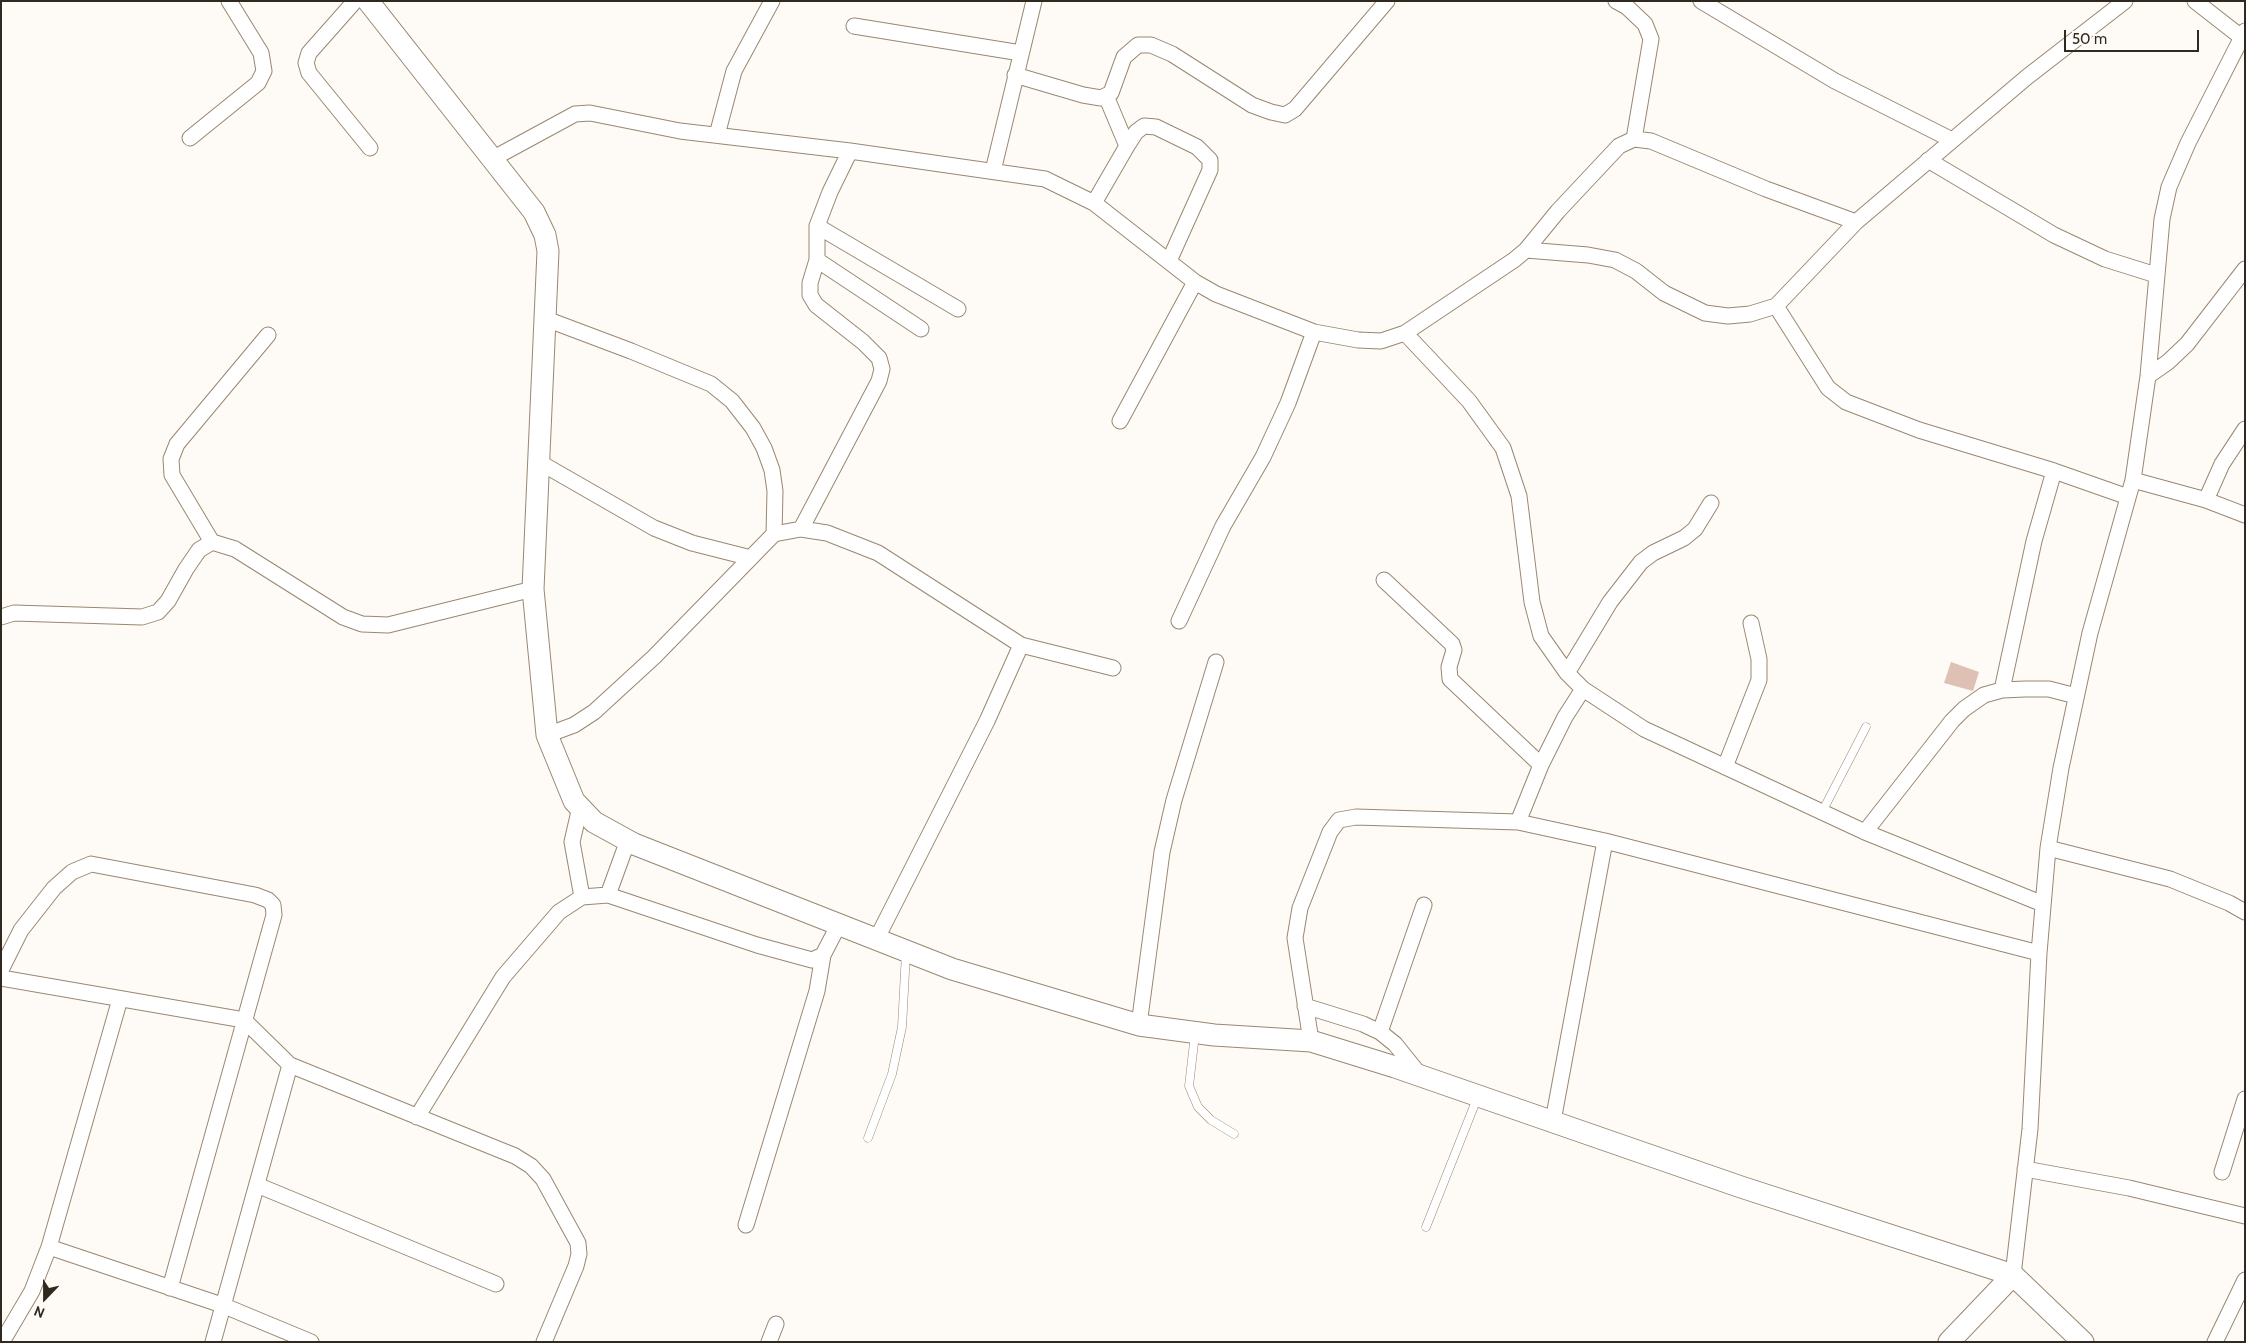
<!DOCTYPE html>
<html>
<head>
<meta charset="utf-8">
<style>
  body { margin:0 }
  #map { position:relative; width:2246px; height:1343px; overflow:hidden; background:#fefaf6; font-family:Cabin,sans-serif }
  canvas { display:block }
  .frame { position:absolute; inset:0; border:2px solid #302920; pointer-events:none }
  .north { position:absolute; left:20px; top:1273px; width:50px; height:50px; -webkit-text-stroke:4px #fefaf6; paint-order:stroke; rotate:202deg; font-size:14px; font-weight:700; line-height:20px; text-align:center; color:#302920 }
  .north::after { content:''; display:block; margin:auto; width:18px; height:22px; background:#302920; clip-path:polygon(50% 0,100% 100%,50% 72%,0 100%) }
  .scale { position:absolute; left:2064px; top:30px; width:135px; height:22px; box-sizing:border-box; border:2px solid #302920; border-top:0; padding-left:6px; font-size:15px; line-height:18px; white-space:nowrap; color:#302920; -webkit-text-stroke:4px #fefaf6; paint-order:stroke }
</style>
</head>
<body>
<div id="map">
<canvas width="2246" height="1343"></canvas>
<div class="frame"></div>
<div class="north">N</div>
<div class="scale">50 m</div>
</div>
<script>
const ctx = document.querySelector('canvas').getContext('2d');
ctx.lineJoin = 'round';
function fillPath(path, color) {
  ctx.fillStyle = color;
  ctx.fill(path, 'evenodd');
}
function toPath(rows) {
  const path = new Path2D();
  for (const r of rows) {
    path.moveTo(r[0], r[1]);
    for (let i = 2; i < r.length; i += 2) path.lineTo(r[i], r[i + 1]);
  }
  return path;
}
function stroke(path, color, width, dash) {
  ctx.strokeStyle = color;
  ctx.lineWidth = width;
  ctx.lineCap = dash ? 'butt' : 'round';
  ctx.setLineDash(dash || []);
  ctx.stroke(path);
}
const building = toPath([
  [1951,662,1979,672,1973,691,1944,683]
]);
const lane = toPath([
  [1822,812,1866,727],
  [1195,1034,1189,1086,1198,1107,1211,1120,1234,1134],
  [868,1138,892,1074,902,1027,906,953],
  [1426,1227,1478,1096]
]);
const street = toPath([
  [355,1,309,53,306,63,309,73,370,148],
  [1616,1,1627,7,1645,24,1651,39,1634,139],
  [1701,1,1835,81,1952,140],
  [2195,1,2245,40],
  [854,26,1021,53],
  [1015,75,1083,95,1101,98,1111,93,1124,57,1138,45,1151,45,1172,54,1252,105,1271,112,1285,115,1295,109,1387,1],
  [1106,96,1127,146],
  [717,135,734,71,772,1],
  [190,138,258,83,264,71,261,53,229,1],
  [492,159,575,114,590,113,680,131,850,151,1045,179,1094,203,1195,282,1216,294,1314,332,1358,340,1381,341,1405,333,1514,260,1526,250,1558,211,1619,146,1634,139,1651,141,1766,189,1856,222],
  [1928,160,2054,235,2105,259,2156,275],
  [993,171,1034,1],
  [1094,203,1127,146,1136,132,1144,126,1156,127,1197,147,1210,160,1210,170,1169,261],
  [817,226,958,309],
  [1526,250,1588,255,1615,260,1636,271,1664,293,1705,313,1728,316,1750,314,1776,306,1856,222,2027,77,2125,1],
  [817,260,921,329],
  [1776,306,1828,388,1846,402,1919,430,2054,471,2128,497],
  [546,319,631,351,711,384,732,401,753,428,764,448,772,470,775,491,774,534],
  [1405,333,1469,401,1503,448,1519,496,1532,602,1541,636,1567,673,1583,689,1644,729,1822,812,1865,832,2043,904],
  [2148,376,2168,362,2187,344,2245,269],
  [1120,421,1195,282],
  [539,462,654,528,692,543,751,558],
  [2133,480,2206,500,2245,515],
  [2206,500,2222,464,2245,429],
  [801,529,879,381,882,369,879,358,863,342,816,305,810,295,810,283,817,260,817,226,830,192,850,151],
  [212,542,172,475,171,459,177,444,268,335],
  [1384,580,1452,644,1454,650,1449,667,1450,679,1541,765],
  [1,617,14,613,142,617,158,612,168,601,186,569,199,550,212,542,235,549,343,617,362,624,388,625,533,589],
  [1179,621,1223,526,1263,457,1288,403,1314,332],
  [1567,673,1610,602,1641,562,1653,553,1684,538,1695,529,1711,503],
  [2002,690,2034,541,2054,471],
  [547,735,574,725,594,712,654,657,774,534,801,529,827,533,878,553,1021,645,1113,668],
  [1725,767,1759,680,1759,659,1751,623],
  [580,807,572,842,582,897],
  [1518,822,1541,765,1565,717,1583,689],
  [1865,832,1952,721,1964,709,1984,695,2002,690,2025,689,2049,689,2076,696],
  [2048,848,2170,879,2229,903,2245,912],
  [608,895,628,840],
  [876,940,987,721,1021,645],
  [1,970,21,930,54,888,72,872,91,864,255,895,268,900,273,905,274,915,170,1288],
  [1,978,244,1020,290,1065,515,1156,531,1166,543,1179,578,1243,579,1254,576,1266,544,1342],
  [1305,1006,1363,1024,1380,1032,1395,1044,1420,1075],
  [1139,1025,1162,852,1174,800,1216,662],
  [1380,1032,1424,905],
  [1311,1041,1295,938,1300,908,1330,832,1339,820,1356,817,1518,822,1605,841,2039,953],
  [417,1117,503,977,559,912,582,897,608,895,757,945,812,960,823,955,838,926],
  [1553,1121,1605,841],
  [2025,1169,2129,1188,2245,1216],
  [2222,1172,2245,1099],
  [257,1185,496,1284],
  [746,1225,817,991,823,955],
  [49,1247,222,1305,311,1342],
  [2013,1275,2030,1129,2039,953,2048,848,2061,768,2090,633,2133,480,2148,376,2162,219,2169,187,2188,143,2245,31],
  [2,1342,32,1291,49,1247,120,999],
  [213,1342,290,1065],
  [769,1342,776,1324],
  [2215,1342,2245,1280]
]);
const secondary = toPath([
  [368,1,534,212,545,235,548,251,533,589,547,735,574,801,594,822,634,844,952,969,1139,1025,1214,1035,1311,1041,1395,1067,1741,1187,2013,1275,2083,1342],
  [1949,1342,2013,1275]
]);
fillPath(building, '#dec0b4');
stroke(lane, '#998771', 9);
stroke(street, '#998771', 17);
stroke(secondary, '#998771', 23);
stroke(lane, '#fff', 8);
stroke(street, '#fff', 15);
stroke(secondary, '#fff', 21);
</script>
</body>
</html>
